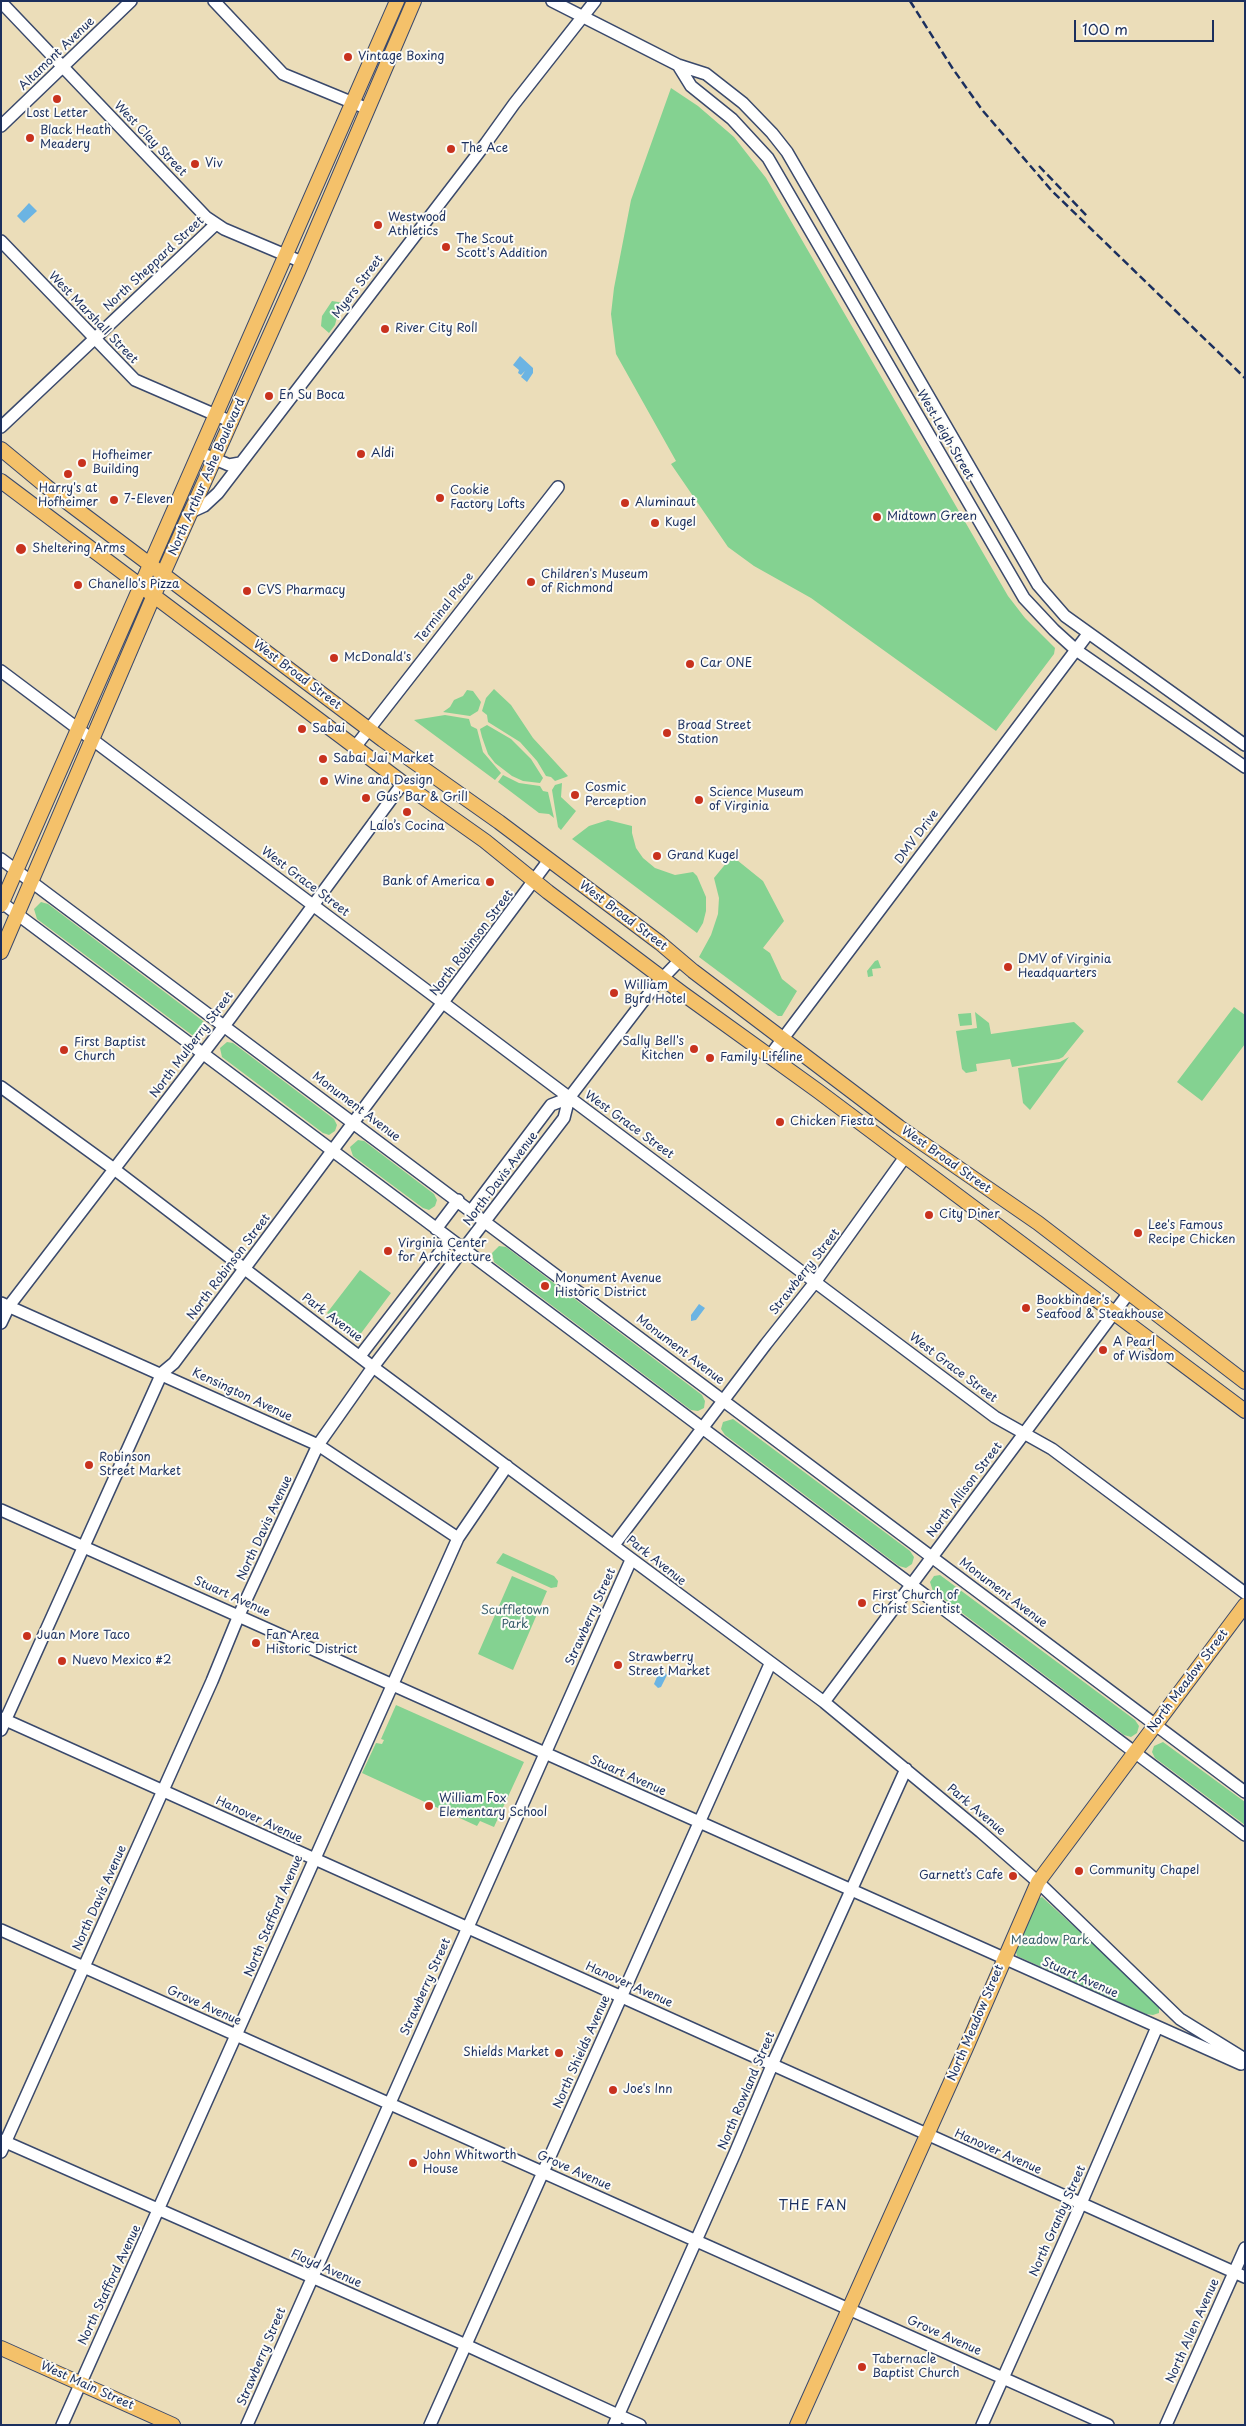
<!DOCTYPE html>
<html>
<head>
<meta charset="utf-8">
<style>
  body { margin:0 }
  #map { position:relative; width:1246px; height:2426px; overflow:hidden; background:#ebddb9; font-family:"Playpen Sans",sans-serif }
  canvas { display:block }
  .frame { position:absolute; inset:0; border:2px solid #1b2f5e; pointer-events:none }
  .scale { position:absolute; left:1074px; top:20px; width:140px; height:22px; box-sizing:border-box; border:2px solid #1b2f5e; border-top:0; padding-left:6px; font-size:15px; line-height:18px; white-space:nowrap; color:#1b2f5e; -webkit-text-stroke:4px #fdfcf7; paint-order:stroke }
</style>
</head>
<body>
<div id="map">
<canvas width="1246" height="2426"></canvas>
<div class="frame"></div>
<div class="scale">100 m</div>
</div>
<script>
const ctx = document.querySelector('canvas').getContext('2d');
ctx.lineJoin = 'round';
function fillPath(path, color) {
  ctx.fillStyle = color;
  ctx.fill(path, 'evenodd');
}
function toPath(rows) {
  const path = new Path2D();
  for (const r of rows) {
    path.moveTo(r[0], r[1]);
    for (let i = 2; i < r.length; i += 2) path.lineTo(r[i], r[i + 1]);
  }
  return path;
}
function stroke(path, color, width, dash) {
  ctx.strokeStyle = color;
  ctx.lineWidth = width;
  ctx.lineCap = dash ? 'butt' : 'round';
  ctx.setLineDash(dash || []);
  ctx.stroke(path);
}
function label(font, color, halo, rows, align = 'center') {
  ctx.font = font + ' "Playpen Sans",sans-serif';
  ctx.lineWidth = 4;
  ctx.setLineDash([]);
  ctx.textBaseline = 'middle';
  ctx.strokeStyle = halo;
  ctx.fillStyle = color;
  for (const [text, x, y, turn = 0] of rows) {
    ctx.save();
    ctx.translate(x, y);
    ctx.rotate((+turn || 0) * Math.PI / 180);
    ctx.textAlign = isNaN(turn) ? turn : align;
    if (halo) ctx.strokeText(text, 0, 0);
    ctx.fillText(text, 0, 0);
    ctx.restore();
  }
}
const green = toPath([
  [671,88,698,106,734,137,766,178,1008,596,1025,618,1055,648,1054,654,996,731,811,598,754,566,728,547,671,464,676,461,616,354,611,314,614,288,631,200],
  [332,301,344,303,348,309,346,312,338,313,335,325,329,333,321,326,322,316],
  [494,689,511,705,533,738,568,776,566,777,555,781,551,777,546,776,537,761,520,742,488,722,487,715,482,711,486,698],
  [467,690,473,691,481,702,478,711,470,716,443,712,450,707,454,700,463,696],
  [445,715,469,719,471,726,477,729,483,752,501,773,495,780,414,720],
  [487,725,511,739,531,759,543,778,540,783,523,781,512,776,495,763,488,754,482,737,480,729],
  [503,775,519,783,540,786,543,791,548,792,554,818,549,814,539,813,498,782],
  [562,783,561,797,576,811,561,830,558,827,552,790,555,785],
  [608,820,632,826,632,833,636,848,643,858,655,868,675,875,693,872,697,876,706,897,706,911,703,923,697,933,572,839,589,826],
  [732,856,763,881,784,921,763,948,770,953,782,979,797,991,782,1016,778,1016,699,957,711,935,718,914,719,898,714,878],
  [41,902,48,904,203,1021,206,1027,204,1033,199,1037,192,1035,37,919,34,909],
  [878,960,881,968,872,969,873,976,868,977,867,971,875,961],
  [1234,1007,1245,1015,1245,1044,1202,1101,1177,1082],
  [975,1012,989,1023,991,1034,1074,1022,1084,1031,1063,1057,1059,1059,1012,1067,1010,1059,976,1064,977,1071,966,1073,962,1069,956,1031,977,1028],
  [971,1013,972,1025,960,1026,958,1014],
  [227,1042,233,1043,334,1119,337,1125,335,1131,329,1135,323,1133,222,1057,220,1048],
  [1069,1057,1030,1110,1023,1103,1018,1068,1060,1062],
  [358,1140,364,1141,434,1194,437,1200,435,1206,429,1210,423,1208,353,1156,350,1147],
  [499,1246,506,1247,702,1395,705,1401,704,1408,698,1411,691,1410,494,1262,492,1253],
  [360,1270,391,1293,359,1336,327,1313],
  [733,1419,910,1551,914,1557,912,1564,906,1568,899,1566,725,1435,721,1429,723,1422],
  [503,1553,554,1576,558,1581,557,1587,551,1588,496,1563],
  [940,1575,1135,1720,1139,1726,1137,1733,1131,1737,1124,1735,933,1591,930,1582,934,1576],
  [512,1576,547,1591,513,1670,478,1654],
  [396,1705,524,1762,494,1827,480,1821,477,1826,362,1773,376,1743,382,1744,384,1740,381,1739],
  [1163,1742,1245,1802,1245,1825,1155,1758,1152,1752,1154,1746],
  [1042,1897,1155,2001,1159,2005,1159,2013,1153,2015,1146,2014,1017,1956,1016,1952,1035,1900]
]);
const water = toPath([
  [29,203,37,211,24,223,17,216],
  [520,356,533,368,533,373,527,382,521,377,525,371,521,375,518,373,519,370,513,365],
  [699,1304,705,1308,696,1320,691,1321,691,1315],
  [664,1671,667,1675,661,1687,658,1688,654,1684,659,1672]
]);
const minor = toPath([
  [214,1,283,74,368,109],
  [552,1,678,65,706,74,743,103,772,133,787,152,1038,585,1065,616,1245,745],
  [1,2,206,217,224,229,302,262],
  [678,65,691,86,732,119,768,158,1024,598,1054,630,1076,650,1245,767],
  [1,126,131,1],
  [1,241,135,380,232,422],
  [1,427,216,224],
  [201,453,229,465,240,463],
  [191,512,204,506,218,493,486,143,514,104,595,1],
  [1,671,995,1417,1052,1449,1245,1593],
  [355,747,558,487],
  [1,859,1245,1792],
  [1,902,1245,1835],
  [769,1057,1088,634],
  [1,1087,114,1169,373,1367,824,1702,981,1832,1038,1882,1180,2019,1245,2059],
  [471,1211,551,1105,569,1098],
  [436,1229,458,1200],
  [1,1303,318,1445,458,1538],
  [1,1323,9,1306,231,1017,403,783],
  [360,1356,450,1239],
  [1,1510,1241,2064],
  [614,1545,766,1344,816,1281,905,1157],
  [824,1702,1128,1294],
  [1,1718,1245,2277],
  [1,1730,162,1373,174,1363,549,860],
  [1,1930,1108,2425],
  [1,2140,457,2341,640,2425],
  [1,2152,212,1681,239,1615,318,1445,373,1367,564,1118,569,1098,654,987,680,960],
  [62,2425,458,1538,507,1466],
  [247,2425,631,1560],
  [430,2425,770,1664],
  [614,2425,735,2153,776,2056,906,1769],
  [982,2425,1076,2215,1157,2027],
  [1166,2425,1245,2248]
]);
const major = toPath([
  [1,449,47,487,383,740,499,822,660,943,693,971,899,1127,1038,1223,1245,1382],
  [1,481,403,783,485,841,548,892,682,993,818,1091,1245,1411],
  [1,905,397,1],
  [1,952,163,574,298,272,414,1],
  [1,2348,173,2425],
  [797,2425,966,2048,1038,1882,1245,1605]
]);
const rail = toPath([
  [910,1,953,69,983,111,1052,191,1245,378],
  [1039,166,1087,216]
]);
const markers = [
  [348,57,5,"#c8321e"],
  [57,99,5,"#c8321e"],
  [30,138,5,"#c8321e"],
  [451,149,5,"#c8321e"],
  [195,164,5,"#c8321e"],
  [378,225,5,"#c8321e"],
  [446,247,5,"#c8321e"],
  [385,329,5,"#c8321e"],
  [269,396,5,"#c8321e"],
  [361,454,5,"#c8321e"],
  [82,463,5,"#c8321e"],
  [68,474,5,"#c8321e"],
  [440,498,5,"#c8321e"],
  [114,500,5,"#c8321e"],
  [625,503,5,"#c8321e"],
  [877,517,5,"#c8321e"],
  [655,523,5,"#c8321e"],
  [21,549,6,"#c8321e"],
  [531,582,5,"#c8321e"],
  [78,585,5,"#c8321e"],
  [247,591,5,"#c8321e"],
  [334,658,5,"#c8321e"],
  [690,664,5,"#c8321e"],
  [302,729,5,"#c8321e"],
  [667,733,5,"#c8321e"],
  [323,759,5,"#c8321e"],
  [324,781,5,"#c8321e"],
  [575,795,5,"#c8321e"],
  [366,798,5,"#c8321e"],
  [699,800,5,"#c8321e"],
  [407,812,5,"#c8321e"],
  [657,856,5,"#c8321e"],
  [490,882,5,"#c8321e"],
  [1008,967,5,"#c8321e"],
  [614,993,5,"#c8321e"],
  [694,1049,5,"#c8321e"],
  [64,1050,5,"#c8321e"],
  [710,1058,5,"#c8321e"],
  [780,1122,5,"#c8321e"],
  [929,1215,5,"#c8321e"],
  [1138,1233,5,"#c8321e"],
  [388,1251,5,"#c8321e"],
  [545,1286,5,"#c8321e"],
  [1026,1308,5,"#c8321e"],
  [1103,1350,5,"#c8321e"],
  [89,1465,5,"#c8321e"],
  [862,1603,5,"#c8321e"],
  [27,1636,5,"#c8321e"],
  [256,1643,5,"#c8321e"],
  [62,1661,5,"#c8321e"],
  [618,1665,5,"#c8321e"],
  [429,1806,5,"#c8321e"],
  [1079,1871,5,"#c8321e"],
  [1013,1876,5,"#c8321e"],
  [559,2053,5,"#c8321e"],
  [613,2090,5,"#c8321e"],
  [413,2163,5,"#c8321e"],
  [862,2367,5,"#c8321e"]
];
const streetNames = [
  ["Altamont Avenue",57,54,-44],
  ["West Clay Street",150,139,46],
  ["North Sheppard Street",154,264,-43],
  ["Myers Street",358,287,-53],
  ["West Marshall Street",93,318,46],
  ["West Leigh Street",945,435,60],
  ["North Arthur Ashe Boulevard",207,477,-66],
  ["Terminal Place",445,608,-52],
  ["West Broad Street",297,675,37],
  ["DMV Drive",917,837,-53],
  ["West Grace Street",305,882,37],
  ["West Broad Street",623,916,37],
  ["North Robinson Street",472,943,-53],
  ["North Mulberry Street",192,1045,-53],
  ["Monument Avenue",356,1107,37],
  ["West Grace Street",629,1125,36],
  ["West Broad Street",946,1160,35],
  ["North Davis Avenue",501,1179,-53],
  ["North Robinson Street",229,1267,-53],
  ["Strawberry Street",805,1272,-52],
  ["Park Avenue",332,1318,37],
  ["Monument Avenue",680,1350,37],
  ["West Grace Street",953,1368,37],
  ["Kensington Avenue",242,1395,25],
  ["North Allison Street",965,1490,-53],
  ["North Davis Avenue",265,1528,-65],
  ["Park Avenue",656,1561,38],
  ["Monument Avenue",1003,1593,37],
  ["Stuart Avenue",232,1597,24],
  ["Strawberry Street",591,1617,-66],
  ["North Meadow Street",1188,1681,-53],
  ["Stuart Avenue",628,1776,24],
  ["Park Avenue",976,1810,40],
  ["Hanover Avenue",259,1820,25],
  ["North Davis Avenue",100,1898,-66],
  ["North Stafford Avenue",274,1916,-67],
  ["Stuart Avenue",1080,1978,24],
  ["Hanover Avenue",629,1985,24],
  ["Strawberry Street",426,1987,-66],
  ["Grove Avenue",204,2006,24],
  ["North Meadow Street",976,2023,-67],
  ["North Shields Avenue",582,2052,-66],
  ["North Rowland Street",747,2091,-67],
  ["Hanover Avenue",998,2152,24],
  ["Grove Avenue",574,2171,24],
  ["North Granby Street",1058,2221,-66],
  ["Floyd Avenue",326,2269,24],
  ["North Stafford Avenue",110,2285,-65],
  ["North Allen Avenue",1193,2331,-66],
  ["Grove Avenue",944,2336,24],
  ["Strawberry Street",262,2357,-67],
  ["West Main Street",87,2386,24]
];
const poiNames = [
  ["Vintage Boxing",358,57],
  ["Lost Letter",57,114,"center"],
  ["Black Heath",40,131],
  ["Meadery",40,145],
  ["The Ace",461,149],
  ["Viv",205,164],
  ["Westwood",388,218],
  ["Athletics",388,232],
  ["The Scout",456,240],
  ["Scott's Addition",456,254],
  ["River City Roll",395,329],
  ["En Su Boca",279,396],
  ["Aldi",371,454],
  ["Hofheimer",92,456],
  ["Building",92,470],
  ["Harry's at",68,489,"center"],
  ["Hofheimer",68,503,"center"],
  ["Cookie",450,491],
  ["Factory Lofts",450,505],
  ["7-Eleven",124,500],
  ["Aluminaut",635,503],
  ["Midtown Green",887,517],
  ["Kugel",665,523],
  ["Sheltering Arms",32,549],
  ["Children's Museum",541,575],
  ["of Richmond",541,589],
  ["Chanello's Pizza",88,585],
  ["CVS Pharmacy",257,591],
  ["McDonald's",344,658],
  ["Car ONE",700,664],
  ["Broad Street",677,726],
  ["Station",677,740],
  ["Sabai",312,729],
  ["Sabai Jai Market",333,759],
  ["Wine and Design",334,781],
  ["Cosmic",585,788],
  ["Perception",585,802],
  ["Science Museum",709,793],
  ["of Virginia",709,807],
  ["Gus' Bar & Grill",376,798],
  ["Lalo’s Cocina",407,827,"center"],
  ["Grand Kugel",667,856],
  ["Bank of America",480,882,"right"],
  ["DMV of Virginia",1018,960],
  ["Headquarters",1018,974],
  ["William",624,986],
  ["Byrd Hotel",624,1000],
  ["Sally Bell's",684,1042,"right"],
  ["Kitchen",684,1056,"right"],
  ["First Baptist",74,1043],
  ["Church",74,1057],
  ["Family Lifeline",720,1058],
  ["Chicken Fiesta",790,1122],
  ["City Diner",939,1215],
  ["Lee's Famous",1148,1226],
  ["Recipe Chicken",1148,1240],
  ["Virginia Center",398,1244],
  ["for Architecture",398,1258],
  ["Monument Avenue",555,1279],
  ["Historic District",555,1293],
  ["Bookbinder's",1036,1301],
  ["Seafood & Steakhouse",1036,1315],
  ["A Pearl",1113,1343],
  ["of Wisdom",1113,1357],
  ["Robinson",99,1458],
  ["Street Market",99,1472],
  ["First Church of",872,1596],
  ["Christ Scientist",872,1610],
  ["Juan More Taco",37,1636],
  ["Fan Area",266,1636],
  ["Historic District",266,1650],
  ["Strawberry",628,1658],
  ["Street Market",628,1672],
  ["Nuevo Mexico #2",72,1661],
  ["William Fox",439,1799],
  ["Elementary School",439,1813],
  ["Community Chapel",1089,1871],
  ["Garnett’s Cafe",1003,1876,"right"],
  ["Shields Market",549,2053,"right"],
  ["Joe's Inn",623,2090],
  ["John Whitworth",423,2156],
  ["House",423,2170],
  ["Tabernacle",872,2360],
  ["Baptist Church",872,2374]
];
const parkNames = [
  ["Scuffletown",515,1611],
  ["Park",515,1625],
  ["Meadow Park",1050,1941]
];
const neighbourhoodNames = [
  ["THE FAN",813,2206]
];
fillPath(green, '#84d291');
fillPath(water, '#6bb4e3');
stroke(minor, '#3a496c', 14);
stroke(major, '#3a496c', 16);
stroke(minor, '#fff', 11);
stroke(major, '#f4c16a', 14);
stroke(rail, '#1b2f5e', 2.5, [8, 4]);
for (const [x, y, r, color] of markers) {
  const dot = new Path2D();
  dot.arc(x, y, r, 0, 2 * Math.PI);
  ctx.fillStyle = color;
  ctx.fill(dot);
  stroke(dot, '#fdfcf7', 2);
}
label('12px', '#1b2f5e', '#fdfcf7', streetNames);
label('12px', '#1b2f5e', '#fdfcf7', poiNames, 'left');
label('12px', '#3a606d', '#fdfcf7', parkNames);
ctx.letterSpacing = '1px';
label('14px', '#1b2f5e', '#fdfcf7', neighbourhoodNames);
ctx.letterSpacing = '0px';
</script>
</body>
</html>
